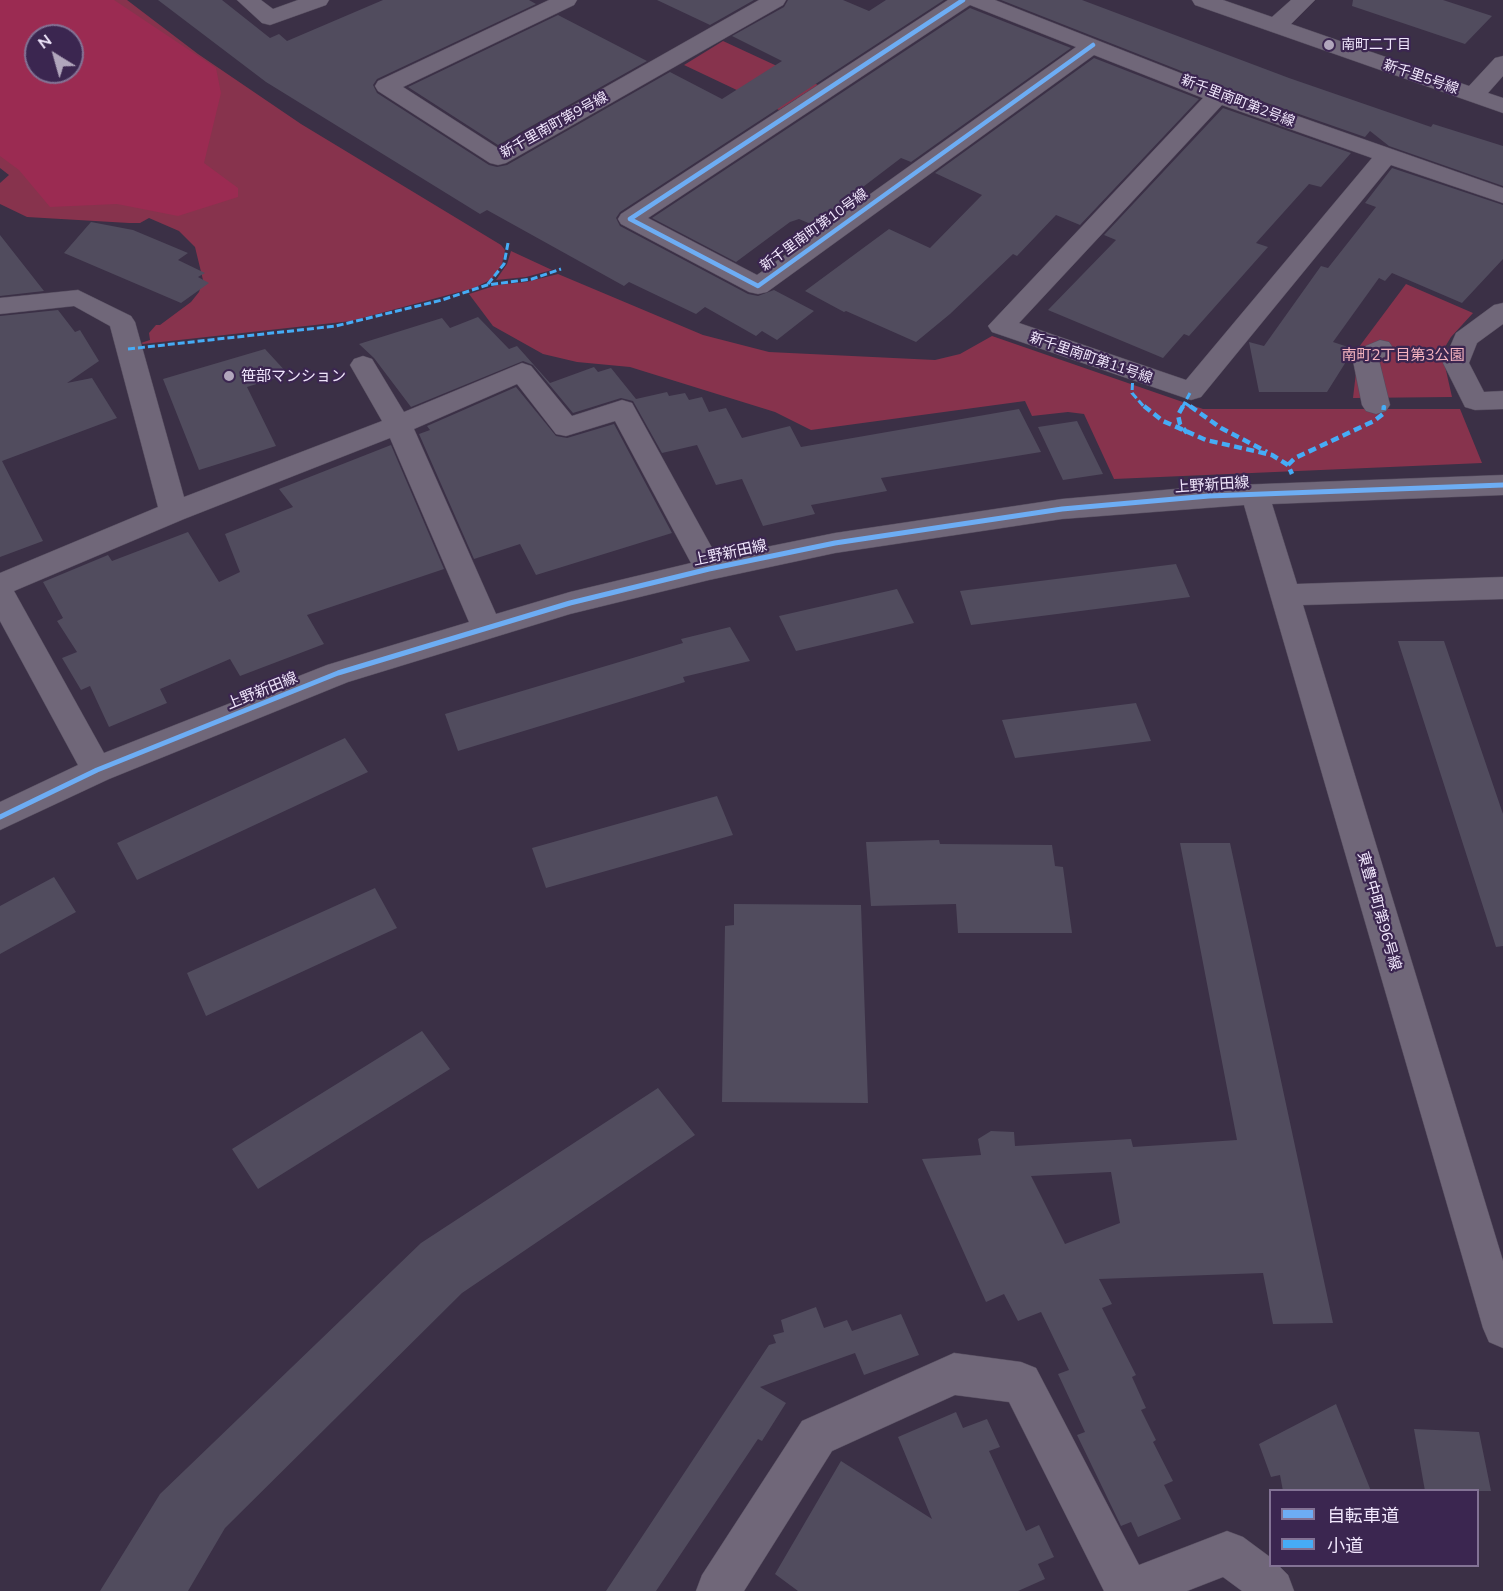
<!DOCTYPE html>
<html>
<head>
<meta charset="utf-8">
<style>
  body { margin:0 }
  #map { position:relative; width:1503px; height:1591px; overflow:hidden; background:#3b3046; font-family:Mulish,"Noto Sans JP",sans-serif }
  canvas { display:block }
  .legend { position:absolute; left:1269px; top:1489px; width:210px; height:78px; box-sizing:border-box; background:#3b2650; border:2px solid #837395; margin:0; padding:8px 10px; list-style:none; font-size:18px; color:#f0e6fc }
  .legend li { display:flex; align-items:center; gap:12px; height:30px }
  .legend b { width:30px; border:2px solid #837395 }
  .north { position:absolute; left:24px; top:24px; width:60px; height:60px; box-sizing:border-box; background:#3b2650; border:2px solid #837395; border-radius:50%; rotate:323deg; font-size:16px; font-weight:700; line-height:24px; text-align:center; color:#f0e6fc }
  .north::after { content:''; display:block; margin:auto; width:21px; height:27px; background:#b1a6bc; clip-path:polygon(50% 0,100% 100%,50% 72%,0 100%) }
</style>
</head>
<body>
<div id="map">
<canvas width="1503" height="1591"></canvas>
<ul class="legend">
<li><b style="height:8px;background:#6dadf4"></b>自転車道</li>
<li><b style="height:8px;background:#46acf6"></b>小道</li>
</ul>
<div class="north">N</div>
</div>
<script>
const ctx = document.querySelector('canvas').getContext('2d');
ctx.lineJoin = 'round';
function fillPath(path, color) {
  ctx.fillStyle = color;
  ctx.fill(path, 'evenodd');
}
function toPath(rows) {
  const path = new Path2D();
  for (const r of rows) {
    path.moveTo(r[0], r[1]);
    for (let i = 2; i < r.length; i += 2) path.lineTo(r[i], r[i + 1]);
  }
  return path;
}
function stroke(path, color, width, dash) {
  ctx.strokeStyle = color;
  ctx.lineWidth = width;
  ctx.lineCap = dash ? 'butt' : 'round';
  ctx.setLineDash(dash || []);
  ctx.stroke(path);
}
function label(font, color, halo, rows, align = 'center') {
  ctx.font = font + ' Mulish,"Noto Sans JP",sans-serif';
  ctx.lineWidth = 4.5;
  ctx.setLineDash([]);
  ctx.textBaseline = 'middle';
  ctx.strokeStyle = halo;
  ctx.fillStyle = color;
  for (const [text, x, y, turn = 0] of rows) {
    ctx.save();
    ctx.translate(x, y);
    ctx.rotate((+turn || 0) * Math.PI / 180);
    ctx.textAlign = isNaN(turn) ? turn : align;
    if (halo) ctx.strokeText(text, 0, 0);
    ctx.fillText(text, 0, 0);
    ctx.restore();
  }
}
const green = toPath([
  [0,0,127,0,198,54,301,124,501,245,505,250,502,264,492,279,474,288,351,321,143,344,141,343,150,340,149,333,156,325,160,325,191,302,199,292,203,280,195,247,179,231,149,218,140,223,129,223,27,217,0,204,0,183,9,175,0,168],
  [36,36,72,36,72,72,36,72],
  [723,41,818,85,779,110,684,65],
  [511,251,552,270,526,277,496,280,507,264],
  [558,274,703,335,769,352,935,360,960,354,992,336,1203,409,1460,409,1482,463,1114,479,1084,414,1068,412,1032,416,1025,401,811,430,775,412,630,367,577,362,543,354,493,326,469,294,497,285,526,282],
  [1406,284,1473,313,1451,337,1445,347,1443,357,1452,397,1353,398,1359,347]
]);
const forest = toPath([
  [0,0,114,0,216,68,221,93,204,163,238,188,238,197,178,216,117,204,50,207,19,170,0,156],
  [36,36,72,36,72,72,36,72]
]);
const building = toPath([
  [158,0,222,0,270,38,279,34,287,41,383,0,529,0,536,4,377,79,373,85,377,93,489,165,497,167,507,165,670,72,722,99,782,61,732,36,784,7,788,0,843,0,869,11,886,0,944,0,620,212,616,218,620,226,748,294,758,296,774,290,814,311,777,340,762,331,756,336,705,307,696,314,629,282,624,286,487,210,480,214,266,82],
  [657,0,754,0,710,25],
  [1001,0,1082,0,1289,78,1431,127,1433,124,1503,146,1503,186,1389,146,1370,131,1365,137,1227,89],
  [1353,0,1443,0,1492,16,1465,44,1352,6],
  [970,8,1071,48,911,162,901,158,813,225,799,219,790,222,736,262,652,218],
  [558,15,647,61,498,145,408,87],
  [1094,58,1199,99,1080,225,1056,215,1017,256,1013,254,950,314,916,342,846,311,844,312,805,291,889,229,930,248,982,195,935,173],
  [1223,108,1351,153,1321,187,1309,184,1256,243,1268,247,1189,336,1184,334,1163,358,1048,310,1116,240,1104,235],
  [1392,168,1503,205,1503,259,1462,303,1392,273,1385,281,1379,278,1333,342,1354,349,1327,392,1259,392,1249,342,1264,346,1321,266,1328,268,1376,207,1365,203],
  [91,222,133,230,188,253,178,260,205,273,198,277,209,283,181,303,64,253],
  [0,235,44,291,0,296],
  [58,310,75,332,80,330,99,361,67,383,92,378,117,418,2,461,43,541,0,557,0,316],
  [478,317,509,349,517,346,550,383,594,367,598,372,611,368,636,399,667,392,669,396,685,393,689,400,702,397,709,412,726,408,742,438,790,426,801,447,1019,409,1041,452,881,478,887,491,811,505,815,514,763,526,742,479,716,485,697,445,662,453,633,401,621,398,573,413,533,365,523,361,411,407,374,358,359,344,442,318,450,328],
  [265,349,288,374,247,387,276,446,199,470,163,379],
  [516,387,556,436,567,438,614,424,672,533,536,575,520,544,474,559,419,434,430,430,427,426],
  [1077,421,1103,474,1063,480,1038,427],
  [391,445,444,569,307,615,324,644,240,676,230,659,160,689,167,703,109,727,90,686,81,690,62,658,77,652,57,621,63,618,43,582,108,555,112,561,188,532,219,582,240,572,225,534,293,507,279,489],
  [1176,564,1190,597,971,625,960,591],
  [897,589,914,623,796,651,779,616],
  [730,627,750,661,683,677,685,682,458,751,445,714,683,643,681,639],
  [1398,641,1444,641,1503,814,1503,946,1496,947],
  [1136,703,1151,741,1015,758,1002,720],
  [345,738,368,772,137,880,117,843],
  [717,796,733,835,546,888,532,848],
  [939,840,940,844,1052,845,1055,866,1063,867,1072,933,958,933,956,904,871,906,866,842],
  [1180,843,1230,843,1333,1323,1273,1324,1263,1273,1099,1279,1112,1304,1102,1308,1136,1375,1132,1377,1146,1408,1141,1410,1156,1440,1153,1442,1173,1481,1164,1485,1181,1519,1138,1537,1131,1522,1121,1526,1077,1435,1085,1432,1058,1374,1069,1370,1041,1312,1018,1321,1004,1294,986,1302,922,1159,981,1155,978,1139,991,1131,1014,1132,1015,1146,1131,1139,1133,1147,1237,1140],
  [1111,1172,1120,1223,1065,1244,1031,1176],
  [54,877,76,912,0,954,0,906],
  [375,888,397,928,206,1016,187,973],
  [734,904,861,905,868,1103,722,1102,725,926,734,925],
  [422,1031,450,1069,258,1189,232,1149],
  [658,1088,695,1135,462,1293,225,1528,188,1591,100,1591,160,1494,421,1243],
  [816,1307,824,1328,847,1320,852,1331,901,1314,919,1355,864,1375,855,1353,760,1387,786,1403,762,1441,758,1439,656,1591,606,1591,769,1345,776,1343,773,1335,784,1332,781,1320],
  [1336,1404,1371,1491,1283,1491,1280,1475,1271,1477,1259,1444],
  [956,1412,963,1428,987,1419,1000,1447,989,1451,1026,1531,1039,1525,1054,1557,1038,1564,1045,1579,1018,1591,798,1591,775,1574,841,1461,932,1519,898,1437],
  [1414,1429,1479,1432,1491,1491,1425,1491]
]);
const minor = toPath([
  [237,0,261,0,273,9,298,0,329,0,326,5,270,25,262,23,237,0],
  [549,0,577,0,574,5,403,87,498,148,759,0,786,0,783,5,506,163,498,165,490,163,378,91,375,86,378,81,549,0],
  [948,0,995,0,1226,91,1503,188,1503,203,1391,165,1201,397,1191,400,992,332,988,326,1203,98,1094,55,767,292,758,294,749,292,621,224,618,219,621,214,948,0],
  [970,5,1076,47,757,275,648,218,970,5],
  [1222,105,1372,158,1186,380,1019,323,1222,105],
  [1192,0,1223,0,1272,17,1291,0,1315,0,1291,24,1469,86,1495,58,1503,56,1503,76,1488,93,1503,98,1503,113,1195,5,1192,0],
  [78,290,131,316,135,322,184,497,382,421,350,365,354,359,363,356,372,359,404,412,522,363,531,366,572,416,622,400,632,403,717,557,835,533,1062,499,1209,486,1503,475,1503,495,1272,504,1297,584,1503,577,1503,599,1303,605,1503,1261,1503,1348,1489,1342,1483,1328,1244,505,1062,519,835,553,709,580,570,614,348,682,109,779,0,830,0,802,78,765,0,621,0,573,158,507,110,326,74,306,0,314,0,298,78,290],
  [517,384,556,434,566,436,615,421,691,563,570,592,496,614,414,429,517,384],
  [390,438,469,622,327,665,104,753,14,591,184,519,390,438],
  [1503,303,1503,324,1477,343,1469,363,1484,392,1503,391,1503,409,1475,410,1465,407,1443,363,1456,333,1494,305,1503,303],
  [1380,340,1389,342,1393,348,1389,354,1379,360,1390,405,1386,411,1376,414,1366,411,1362,405,1352,356,1356,350,1380,340],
  [954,1353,1021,1362,1036,1368,1139,1565,1227,1531,1243,1537,1270,1557,1270,1566,1279,1566,1288,1575,1294,1591,1242,1591,1223,1577,1187,1591,1104,1591,1009,1402,955,1395,832,1451,744,1591,696,1591,702,1575,802,1421,954,1353]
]);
const quietFar1 = toPath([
  [488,284,504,264,508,243],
  [128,349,336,326,442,300,487,285,532,279,561,269],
  [1133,373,1132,393,1145,408],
  [1185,403,1192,408],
  [1182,408,1191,391],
  [1384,408,1384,405]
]);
const quiet = toPath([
  [1144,406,1163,421,1206,440,1272,455,1288,465,1292,474],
  [1183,406,1178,415,1180,424,1187,433],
  [1190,406,1221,428,1267,452],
  [1288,465,1295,458,1374,421,1383,414,1384,406]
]);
const cyclewayFar1 = toPath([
  [963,0,630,219,758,286,1093,45]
]);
const cycleway = toPath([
  [0,817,97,770,338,673,570,603,709,569,835,543,1062,509,1209,496,1503,485]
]);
const markers = [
  [1329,45,6,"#b1a6bc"],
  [229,376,6,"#b1a6bc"]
];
const farPoinames = [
  ["南町二丁目",1341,45]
];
const farStreetnames = [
  ["新千里5号線",1421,77,19],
  ["新千里南町第2号線",1238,101,21],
  ["新千里南町第9号線",554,125,-29],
  ["新千里南町第10号線",814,230,-36],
  ["新千里南町第11号線",1091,358,19]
];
const parkNames = [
  ["南町2丁目第3公園",1403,355]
];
const poiNames = [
  ["笹部マンション",241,376]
];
const streetNames = [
  ["上野新田線",1212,485,-4],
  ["上野新田線",730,553,-12],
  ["上野新田線",262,691,-22],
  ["東豊中町第96号線",1379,911,74]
];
fillPath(green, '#87334d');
fillPath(forest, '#9b2b52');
fillPath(building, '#514c5e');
stroke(minor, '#544b5d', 1);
fillPath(minor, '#706779');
stroke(quietFar1, '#46acf6', 3, [7, 3]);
stroke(quiet, '#46acf6', 4.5, [8, 4.5]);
stroke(cyclewayFar1, '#6dadf4', 4.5);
stroke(cycleway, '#6dadf4', 5);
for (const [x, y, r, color] of markers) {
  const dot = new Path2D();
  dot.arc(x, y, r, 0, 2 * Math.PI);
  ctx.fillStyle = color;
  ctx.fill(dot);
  stroke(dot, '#3b2650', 2);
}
label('14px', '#f0e6fc', '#3b2650', farPoinames, 'left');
label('14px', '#f0e6fc', '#3b2650', farStreetnames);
label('15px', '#f5b3bf', '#3b2650', parkNames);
label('15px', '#f0e6fc', '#3b2650', poiNames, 'left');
label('15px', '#f0e6fc', '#3b2650', streetNames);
</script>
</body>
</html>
